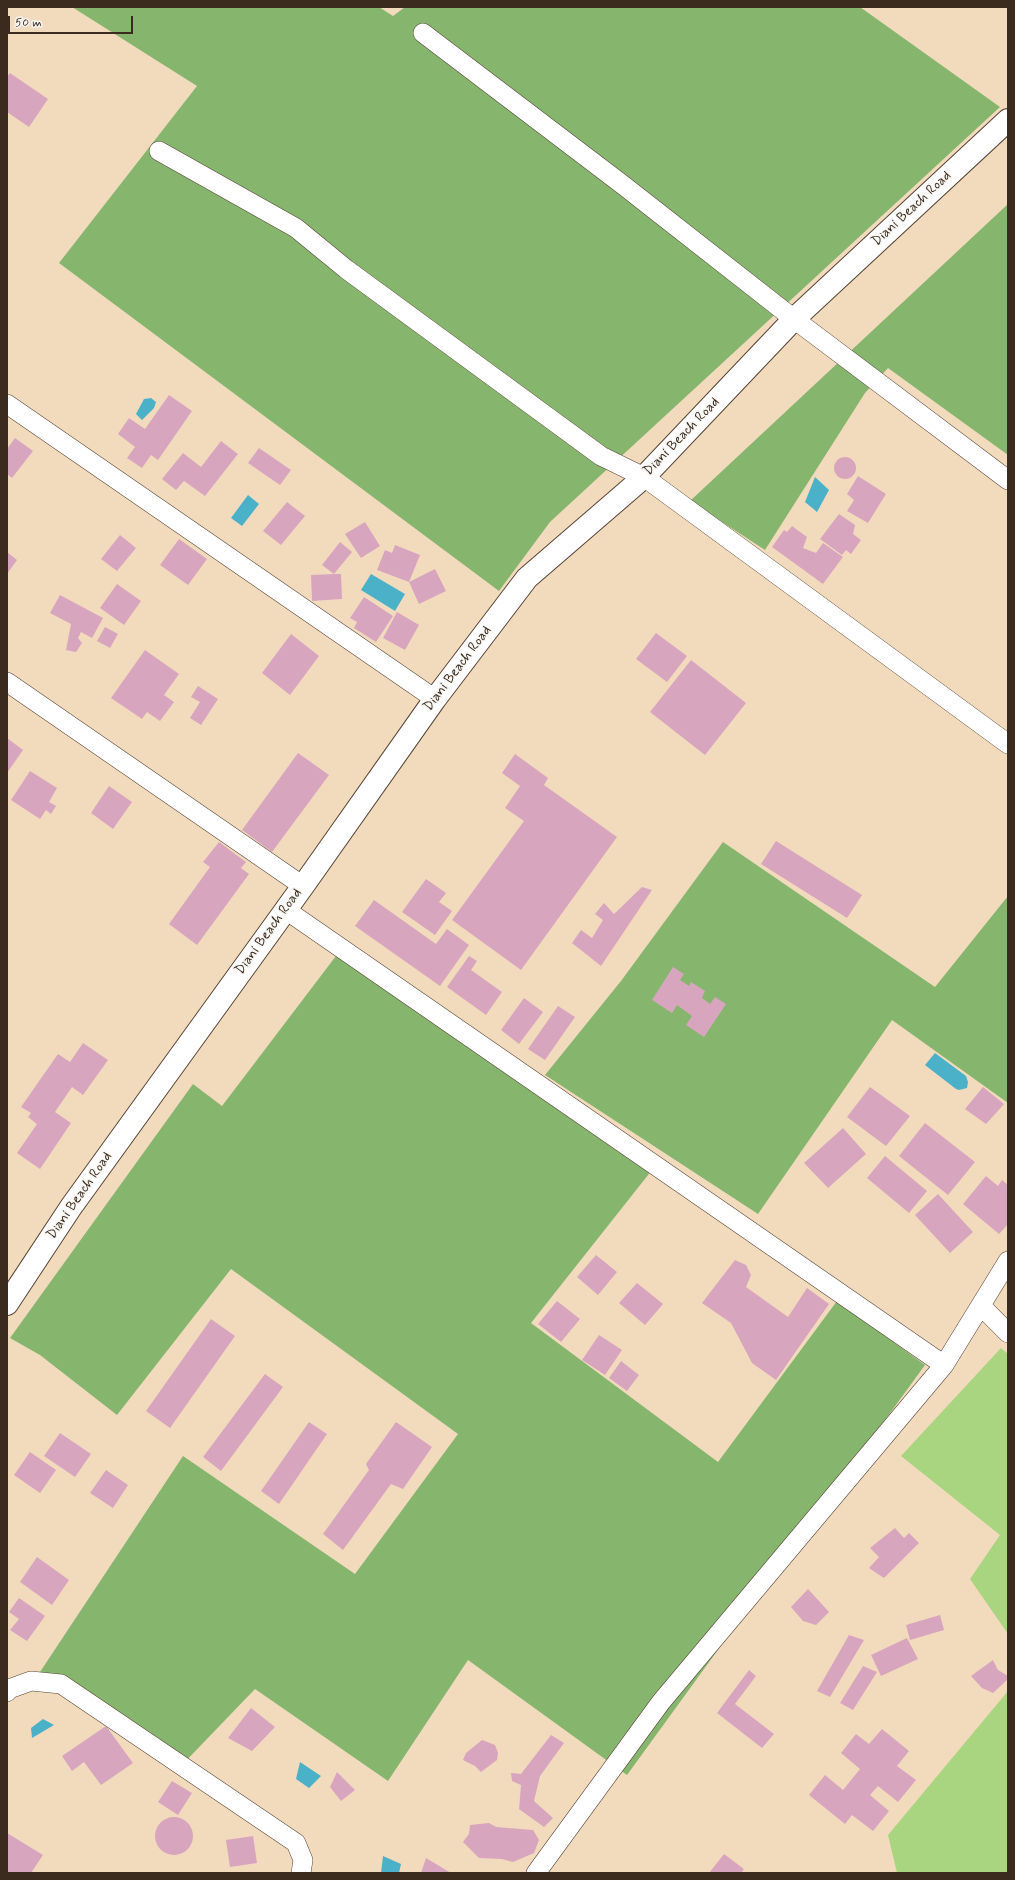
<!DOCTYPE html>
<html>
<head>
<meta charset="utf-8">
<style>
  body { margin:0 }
  #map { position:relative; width:1015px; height:1880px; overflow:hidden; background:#f2dbbd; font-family:Mynerve,sans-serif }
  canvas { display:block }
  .frame { position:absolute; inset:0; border:8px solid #3b2a1e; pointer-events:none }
  .scale { position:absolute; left:8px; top:16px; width:125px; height:18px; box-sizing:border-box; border:2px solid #3b2a1e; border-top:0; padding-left:5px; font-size:12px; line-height:14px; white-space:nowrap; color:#3b2a1e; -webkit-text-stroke:3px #f6f6f2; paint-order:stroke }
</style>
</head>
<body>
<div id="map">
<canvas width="1015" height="1880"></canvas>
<div class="frame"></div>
<div class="scale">50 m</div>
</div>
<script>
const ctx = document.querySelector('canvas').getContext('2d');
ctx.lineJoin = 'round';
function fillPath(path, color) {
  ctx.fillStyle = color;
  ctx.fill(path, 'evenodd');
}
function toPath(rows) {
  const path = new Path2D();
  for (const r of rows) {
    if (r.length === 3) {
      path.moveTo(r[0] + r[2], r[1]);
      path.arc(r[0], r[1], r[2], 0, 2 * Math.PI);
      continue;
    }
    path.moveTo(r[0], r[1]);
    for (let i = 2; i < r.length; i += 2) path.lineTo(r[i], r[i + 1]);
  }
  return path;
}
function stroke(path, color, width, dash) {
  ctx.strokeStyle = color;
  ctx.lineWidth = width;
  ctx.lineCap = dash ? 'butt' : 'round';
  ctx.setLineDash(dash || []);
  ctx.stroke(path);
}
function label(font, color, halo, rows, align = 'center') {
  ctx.font = font + ' Mynerve,sans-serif';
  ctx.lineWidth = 3;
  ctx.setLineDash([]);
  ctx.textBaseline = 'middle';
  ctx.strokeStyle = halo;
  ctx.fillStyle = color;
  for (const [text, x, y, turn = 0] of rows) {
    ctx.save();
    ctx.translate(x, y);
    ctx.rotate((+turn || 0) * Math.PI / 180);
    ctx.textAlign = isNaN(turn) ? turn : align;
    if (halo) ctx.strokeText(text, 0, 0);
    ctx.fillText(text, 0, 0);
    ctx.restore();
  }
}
const green = toPath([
  [1001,1348,1008,1354,1008,1634,970,1579,1000,1535,901,1456],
  [1008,1691,1008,1873,897,1873,888,1835]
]);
const forest = toPath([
  [72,7,379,7,393,16,405,7,860,7,1000,107,550,522,499,591,59,263,197,86],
  [1008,204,1008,455,888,368,865,393,765,550,690,501],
  [723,842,935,987,1008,896,1008,1103,892,1020,758,1214,545,1075,621,981],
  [339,952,652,1170,531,1323,718,1462,837,1301,925,1365,627,1775,468,1660,388,1781,255,1689,181,1766,40,1672,183,1456,355,1574,458,1434,231,1269,117,1415,40,1355,10,1338,193,1084,222,1106]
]);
const water = toPath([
  [151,398,156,402,154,408,142,420,136,414,144,399],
  [815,477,829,490,817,512,805,502],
  [248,495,259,504,242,526,231,518],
  [371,574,405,594,395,611,361,590],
  [935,1053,966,1076,968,1082,967,1088,959,1090,956,1089,925,1065],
  [43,1719,54,1725,32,1738,31,1728],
  [300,1762,321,1776,309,1788,296,1779],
  [383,1856,401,1864,399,1873,381,1873]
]);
const building = toPath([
  [10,73,48,99,29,127,7,112,7,77],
  [169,395,192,411,158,460,151,455,142,468,127,458,135,447,118,434,129,418,145,429],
  [15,438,33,451,12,478,7,474,7,449],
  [221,441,238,454,205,496,184,481,176,490,162,479,183,453,201,467],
  [259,448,291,470,280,485,248,463],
  [845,468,11],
  [858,476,886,494,868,523,847,511,854,500,847,494],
  [287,502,305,516,281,545,263,531],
  [839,514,855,525,853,534,861,540,851,554,846,550,842,555,820,539],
  [365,522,380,546,361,558,345,534],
  [792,526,807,537,803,548,816,553,823,543,843,557,823,584,772,547,784,530,787,532],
  [120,535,136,548,117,571,101,559],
  [179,539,207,559,188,585,160,565],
  [340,542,352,552,334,574,322,565],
  [395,545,420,555,409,582,377,570,385,550,392,553],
  [7,552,17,560,7,574],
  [435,569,446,591,419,604,409,582],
  [334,574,341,574,342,599,312,601,311,575],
  [117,584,141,601,124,625,100,608],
  [60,595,103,618,92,638,81,632,78,638,82,643,76,652,66,650,71,624,50,613],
  [364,597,393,616,376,642,354,628,357,622,350,618],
  [397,612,419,625,405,650,383,638],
  [105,627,118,634,110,648,97,641],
  [656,633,687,656,667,682,636,659],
  [291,634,319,656,290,695,262,673],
  [145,650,179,674,164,695,174,702,160,721,147,712,142,719,111,698],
  [691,660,746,703,705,755,650,712],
  [198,686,218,699,201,725,190,718,200,702,191,697],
  [7,738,23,750,7,773],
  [298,753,329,775,272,852,242,830],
  [515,754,548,778,544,785,617,837,521,970,452,920,524,821,505,808,520,786,502,773],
  [30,771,57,788,49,802,56,806,51,814,46,810,40,819,11,800],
  [109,786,132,802,113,829,91,813],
  [776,841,862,895,847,918,761,864],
  [219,842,246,862,241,868,249,874,197,945,169,924,210,867,203,862],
  [426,879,446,893,439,902,452,911,435,935,402,912],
  [642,887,652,890,601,966,572,943,581,930,592,938,603,920,595,914,604,903,614,914],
  [374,900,436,944,447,929,469,945,440,986,355,926],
  [469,956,477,961,471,970,502,992,486,1015,447,987],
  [673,967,684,974,680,980,689,986,691,982,705,991,702,998,710,1004,715,997,726,1004,704,1037,686,1025,692,1016,677,1005,672,1013,652,1000],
  [524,998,543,1012,519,1044,501,1030],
  [558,1006,575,1017,545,1060,528,1049],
  [83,1043,108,1060,83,1095,72,1087,55,1112,71,1123,40,1169,17,1153,37,1124,28,1117,31,1113,21,1107,58,1054,70,1062],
  [870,1087,910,1116,886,1146,847,1117],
  [983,1087,1004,1104,986,1124,965,1109],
  [925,1123,975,1162,948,1195,899,1156],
  [843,1128,866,1154,828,1188,804,1163],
  [885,1156,927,1191,909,1213,867,1178],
  [986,1176,998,1186,1002,1180,1008,1185,1008,1224,999,1234,963,1204],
  [938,1194,973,1232,950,1253,915,1215],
  [596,1255,617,1272,598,1295,577,1277],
  [735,1260,746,1265,751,1275,746,1287,788,1317,807,1288,829,1304,776,1380,752,1363,731,1323,702,1303],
  [637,1283,663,1304,645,1325,619,1303],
  [557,1301,580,1319,561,1342,538,1324],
  [211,1319,235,1336,170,1428,146,1411],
  [599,1335,622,1350,605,1375,582,1360],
  [621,1361,639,1375,627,1391,609,1378],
  [265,1374,283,1387,221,1471,203,1457],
  [309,1422,327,1434,279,1504,261,1491],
  [396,1422,432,1447,403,1489,391,1484,343,1550,323,1534,369,1470,366,1464],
  [60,1433,91,1454,75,1477,44,1456],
  [30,1452,56,1470,40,1493,14,1475],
  [106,1470,128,1485,113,1508,90,1493],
  [895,1528,904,1538,909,1533,919,1543,884,1578,869,1568,879,1557,870,1548],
  [37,1557,69,1580,52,1605,20,1582],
  [808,1589,829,1612,816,1625,803,1621,791,1607],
  [19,1598,45,1616,27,1641,10,1630,19,1619,9,1612],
  [940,1615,944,1630,910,1640,906,1625],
  [849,1635,864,1640,830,1697,817,1691],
  [907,1638,918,1659,881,1676,871,1655],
  [993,1660,998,1670,1008,1676,1008,1679,993,1693,982,1688,971,1676],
  [863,1666,877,1672,853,1710,840,1703],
  [749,1670,756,1676,735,1704,774,1734,762,1748,717,1713],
  [251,1708,275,1727,252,1751,228,1738],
  [106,1726,133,1763,101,1785,84,1762,72,1771,62,1756],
  [882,1729,909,1751,897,1766,916,1780,898,1802,878,1786,870,1795,889,1811,873,1831,852,1815,845,1824,809,1795,825,1775,843,1790,860,1769,841,1753,856,1734,869,1744],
  [551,1735,564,1743,540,1776,534,1801,553,1818,544,1827,519,1809,521,1785,512,1781,511,1773,521,1774],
  [482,1740,495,1745,498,1753,497,1760,481,1772,475,1766,463,1760,466,1753],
  [337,1772,355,1790,341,1801,330,1787],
  [172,1781,192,1793,178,1815,158,1802],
  [174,1836,19],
  [489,1823,496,1827,533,1830,539,1840,534,1853,513,1862,502,1859,479,1858,463,1842,469,1834,470,1825],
  [7,1833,43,1855,31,1873,7,1873],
  [253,1836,257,1863,230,1867,226,1840],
  [724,1854,744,1869,741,1873,709,1873],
  [426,1858,451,1873,421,1873]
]);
const minor = toPath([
  [423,33,623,185,794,319,1008,480],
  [159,151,296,228,346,269,601,456,644,477,1008,744],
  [7,404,435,699],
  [7,682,303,886],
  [286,910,944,1365],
  [981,1306,1008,1333],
  [7,1692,9,1689,31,1681,61,1684,296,1843,303,1860,301,1873],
  [536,1873,661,1702,944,1365,1008,1261]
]);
const major = toPath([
  [7,1304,71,1207,303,886,435,699,527,578,644,477,794,319,1008,120]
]);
const streetNames = [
  ["Diani Beach Road",912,209,-43],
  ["Diani Beach Road",682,437,-46],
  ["Diani Beach Road",458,669,-53],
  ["Diani Beach Road",269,932,-54],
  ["Diani Beach Road",80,1196,-55]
];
fillPath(green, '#a9d480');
fillPath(forest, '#86b66e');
fillPath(water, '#4ab1c8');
fillPath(building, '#d8a5be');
stroke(minor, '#564536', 20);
stroke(major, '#564536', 24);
stroke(minor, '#fff', 19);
stroke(major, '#fff', 22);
label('14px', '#3b2a1e', '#f6f6f2', streetNames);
</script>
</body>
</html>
